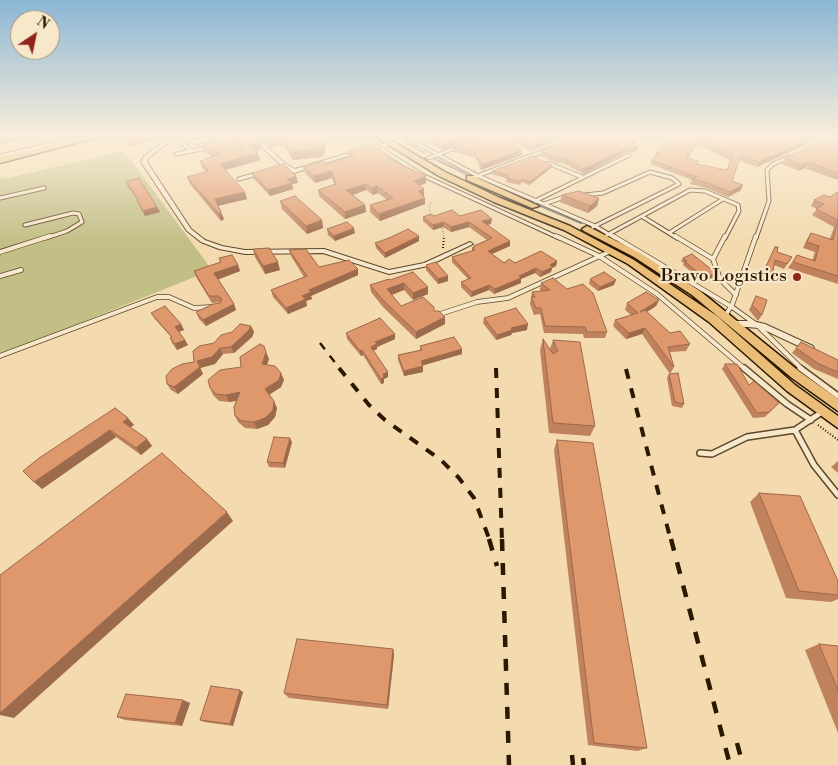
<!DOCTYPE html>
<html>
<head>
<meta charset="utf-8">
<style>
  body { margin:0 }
  #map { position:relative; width:838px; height:765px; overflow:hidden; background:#f3daaf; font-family:"Libre Bodoni",serif }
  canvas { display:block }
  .north { position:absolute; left:10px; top:10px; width:50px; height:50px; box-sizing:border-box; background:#f7e7cb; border:1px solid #a5947a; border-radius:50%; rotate:34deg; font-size:14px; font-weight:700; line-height:20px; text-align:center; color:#2b1801 }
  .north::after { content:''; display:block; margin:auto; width:18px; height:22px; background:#8f2418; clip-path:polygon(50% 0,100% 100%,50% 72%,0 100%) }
</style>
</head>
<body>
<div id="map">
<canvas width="838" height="765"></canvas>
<div class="north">N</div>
</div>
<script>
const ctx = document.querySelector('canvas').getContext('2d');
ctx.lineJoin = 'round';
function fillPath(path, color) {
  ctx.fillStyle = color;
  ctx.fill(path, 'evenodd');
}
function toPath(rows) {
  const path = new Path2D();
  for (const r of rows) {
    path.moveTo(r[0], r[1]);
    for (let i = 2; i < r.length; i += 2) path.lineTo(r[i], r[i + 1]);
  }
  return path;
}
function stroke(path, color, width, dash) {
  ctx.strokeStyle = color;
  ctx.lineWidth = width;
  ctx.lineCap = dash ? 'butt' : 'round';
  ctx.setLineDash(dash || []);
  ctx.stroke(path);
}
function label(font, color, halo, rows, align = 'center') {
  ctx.font = font + ' "Libre Bodoni",serif';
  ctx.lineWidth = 4.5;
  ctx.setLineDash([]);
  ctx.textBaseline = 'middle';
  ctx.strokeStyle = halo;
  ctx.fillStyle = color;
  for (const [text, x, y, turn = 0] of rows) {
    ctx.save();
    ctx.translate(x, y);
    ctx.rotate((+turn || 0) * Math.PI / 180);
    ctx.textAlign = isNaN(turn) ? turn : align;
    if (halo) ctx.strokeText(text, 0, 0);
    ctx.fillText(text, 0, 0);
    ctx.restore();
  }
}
const green = toPath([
  [124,151,212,270,0,355,0,177,4,179]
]);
const stream = toPath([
  [398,137,424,153],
  [817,137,829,141],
  [431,157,466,174],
  [524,199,581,223]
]);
const pathFar1 = toPath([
  [431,202,429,209,432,216],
  [442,226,444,238]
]);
const path = toPath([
  [443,248,444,236],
  [818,425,838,440]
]);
const laneFar2 = toPath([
  [181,137,182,143,191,151],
  [369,137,384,146],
  [405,137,476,175,595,226,615,238],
  [226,143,231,144,241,154],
  [388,143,382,148,383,150,422,175,559,238],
  [176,154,207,148],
  [0,156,83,137],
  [548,163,582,177],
  [239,179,257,174],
  [585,195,603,193,650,172,672,178,679,184,593,227],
  [0,198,44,188],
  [535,201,629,155],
  [544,204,567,196],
  [643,217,677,238],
  [25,225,73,213,79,214,82,222,67,231,46,238],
  [669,233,723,199],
  [607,235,690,190,705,191,738,205,739,211,725,238],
  [756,238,769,201,767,170,773,164,789,157]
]);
const laneFar1 = toPath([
  [556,236,599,256,657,294,745,369],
  [613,236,732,307,757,325,802,369],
  [675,236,713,259],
  [725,236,713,259,720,279,736,295],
  [0,252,50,236],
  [0,276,21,270],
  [437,315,477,302,508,298,611,251],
  [725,316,732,305,756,236],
  [0,356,157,297,169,297,194,308,211,307]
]);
const lane = toPath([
  [744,368,787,404,811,420],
  [800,368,838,396],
  [795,430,814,465,838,495],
  [700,453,712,454,747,437,795,430,822,412]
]);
const street = toPath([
  [171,137,176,137,148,158,147,162,191,229,205,240,222,246,245,250,324,249,389,270,424,263,468,243,470,242,473,244,428,266,389,274,323,253,245,254,219,249,201,242,187,231,141,162,144,156,171,137],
  [179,137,186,137,196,140,218,137,229,137,196,144,179,137],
  [251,137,256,137,286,164,295,169,355,151,360,152,294,173,282,166,251,137],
  [481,137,487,137,430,159,425,158,481,137],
  [552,146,555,148,554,149,473,179,468,178,552,146],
  [735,321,752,321,765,324,813,346,814,348,810,351,807,350,760,328,732,326,731,324,735,321]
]);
const secondary = toPath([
  [821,137,838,138,838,142,822,138,821,137]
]);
const primary = toPath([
  [376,137,385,137,445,172,500,198,570,226,634,260,717,316,795,385,838,416,838,428,787,391,709,322,628,264,564,230,494,202,439,176,376,137],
  [467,176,473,176,539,206,532,208,467,180,467,176],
  [587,226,640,253,700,291,800,372,838,399,838,411,792,378,692,295,634,257,584,231,582,229,587,226]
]);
const highway = toPath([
  [85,137,99,137,0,163,0,157,85,137]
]);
const railFar2 = toPath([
  [320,343,340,369]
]);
const railFar1 = toPath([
  [339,368,369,405,385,420,441,460,459,478,474,498,490,541],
  [496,368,502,541],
  [626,369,671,541]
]);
const rail = toPath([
  [489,539,497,566],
  [502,539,509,765],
  [671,539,730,765],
  [737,743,743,765],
  [572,755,573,765],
  [583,758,584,765]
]);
const wall = toPath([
  [229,137,254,137,260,142,261,149,256,151,258,153,260,160,225,170,247,199,218,206,224,219,221,221,190,184,187,177,206,172,202,168,200,161,212,156,204,152,201,145,240,150,241,149,229,139],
  [259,137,325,137,325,152,321,157,293,160,283,145,270,147],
  [417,137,476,137,442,150],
  [503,137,569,137,530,151],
  [575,137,639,137,634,144,639,145,637,150,631,153,627,152,583,174,563,163,557,163,540,156,541,151],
  [669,137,818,137,816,140,757,167,739,160,732,181,741,190,728,197,706,188,690,184,692,180,650,164,652,160,655,158,654,157,656,153],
  [697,144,730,160,727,170,697,165,698,161,687,158],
  [838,138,838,180,804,168,799,171,782,164,785,158],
  [453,148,522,150,522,155,481,170,475,157,453,152],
  [347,151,398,163,426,176,426,183,419,186,424,196,425,204,380,221,370,212,370,205,387,200,378,193,373,195,366,190,353,195,365,205,366,212,345,219,319,196,318,190,334,184,332,178,315,183,305,173,303,166,327,164,348,158],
  [551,168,529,185,522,182,520,185,506,182,507,179,505,178,491,174,492,171],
  [252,173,296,176,298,183,292,184,293,189,270,196,254,179],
  [126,182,157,207,160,212,145,216,139,205,137,199,128,187],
  [838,192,838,284,788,268,797,255,812,261,815,252,803,248,807,239,811,233,830,239,834,227,812,215,817,209,811,206,814,200,830,197],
  [562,195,599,198,597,206,588,213,560,202],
  [280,201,322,220,323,228,307,234,282,209],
  [460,216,491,224,487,225,510,246,492,254,504,263,557,261,556,266,552,268,551,272,540,277,535,273,521,279,521,283,494,294,489,290,471,297,461,287,461,282,468,279,452,262,452,257,472,251,472,248,474,248,474,246,487,240,469,227,451,232,443,227,433,230,423,221,423,217],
  [327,229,355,233,335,241,328,235],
  [419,241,385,258,376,248,375,243],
  [775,247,777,252,792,257,784,269,774,265,772,276,769,280,760,278],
  [253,249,280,270,265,274,255,257],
  [289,250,319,267,358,269,358,275,311,296,312,299,306,301,307,306,288,314,273,297,271,290,304,277,291,256],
  [219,258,238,265,240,271,218,279,234,304,236,310,206,326,199,319,196,312,220,302,212,303,196,277,194,271,220,262],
  [683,258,716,273,714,277,703,282,683,265,684,263,681,261],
  [426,265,448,276,448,281,438,284,426,270],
  [590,279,614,285,598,291,589,284],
  [390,280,428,287,428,294,413,300,404,290,392,295,401,306,434,311,445,324,416,339,383,307,371,292,370,285],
  [541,283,607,332,605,338,584,338,583,334,544,333,540,314,534,315,530,304,532,292,541,291,540,289],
  [756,296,762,315,758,321,749,310],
  [659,300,656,306,647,312,670,333,690,344,686,351,670,352,674,367,670,374,684,404,682,408,672,406,667,378,669,374,670,374,642,334,626,339,613,326,615,320,631,315,625,310,627,303],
  [151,313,181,324,184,330,179,332,188,345,177,350,172,343,170,338,171,337,154,318],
  [484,318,527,330,512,333,511,335,496,340,483,323],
  [251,326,254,332,252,337,234,353,223,354,215,364,200,368,203,374,178,394,171,390,167,384,194,362,214,343,232,332],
  [346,333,395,334,395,339,377,347,377,349,373,351,388,377,384,379,384,383,381,384,363,355,361,356,347,339],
  [543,339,550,349,553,340,595,426,590,436,549,433,540,350],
  [801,342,838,360,838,379,814,369,792,353],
  [420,346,462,354,423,365,423,372,404,376,398,360,398,355,420,350],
  [269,359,267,365,284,380,281,387,269,395,277,408,275,417,268,425,257,429,245,428,238,422,235,416,237,401,229,402,219,401,213,395,210,388],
  [725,364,749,385,779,403,765,417,753,418,722,369],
  [115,408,134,425,130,427,147,439,152,446,141,455,116,437,42,489],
  [557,440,647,748,638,751,588,745,554,450],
  [292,442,285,468,269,467,267,462],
  [838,461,838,473,831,467],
  [759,493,838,581,838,599,831,602,786,598,750,502],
  [819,644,838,646,838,733,805,650],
  [393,649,394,655,388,709,289,698,284,693],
  [243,692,233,726,204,722,200,720],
  [183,700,190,703,182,726,125,720,117,717]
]);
const shadedWall = toPath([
  [15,137,21,137,21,141,0,144,0,139],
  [147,137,161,137,162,139,130,146,128,141],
  [281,137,283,145,270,147,268,139],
  [325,137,325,152,321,157,293,160,291,152],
  [464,137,476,137,442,150,442,145],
  [557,137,569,137,530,151,531,146],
  [638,137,639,137,632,148,633,143],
  [816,137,818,137,816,140,757,167,759,162],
  [699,140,697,144,684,163,686,158],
  [260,142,261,149,251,152,249,145],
  [639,145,637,150,631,153,633,148],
  [629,147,627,152,583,174,584,169],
  [522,150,522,155,481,170,482,165],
  [258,153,260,160,222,171,220,164],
  [808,162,804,168,799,171,802,165],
  [552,165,551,168,529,185,530,182],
  [332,171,332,178,315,183,314,176],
  [296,176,298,183,292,184,293,189,270,196,268,190,287,179],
  [426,176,426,183,414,188,414,181],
  [366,184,366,190,347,197,346,190],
  [743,185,741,190,728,197,730,192],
  [377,186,378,193,373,195,372,188],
  [424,189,424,196,418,198,418,191],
  [245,192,247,199,217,206,215,199],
  [425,198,425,204,380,221,379,214],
  [599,198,597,206,588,213,590,206],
  [365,205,366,212,345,219,345,212],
  [157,207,160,212,145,216,143,211],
  [221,212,224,219,221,221,219,214],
  [492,219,491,224,482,226,482,221],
  [322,220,323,228,307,234,306,226],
  [444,222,443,227,433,230,433,225],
  [469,222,469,227,451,232,451,227],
  [354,228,355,233,335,241,334,236],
  [419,236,419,241,385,258,385,253],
  [510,241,510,246,487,256,488,251],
  [557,261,556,266,552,268,551,272,540,277,542,272,550,265],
  [278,262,280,270,265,274,263,266],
  [238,265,240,271,217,280,214,273],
  [536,268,535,273,521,279,521,283,494,294,495,289,519,276],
  [358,269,358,275,311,296,312,299,306,301,307,306,288,314,286,308,302,296,309,290],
  [716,273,714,277,703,282,705,278],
  [448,276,448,281,438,284,438,279],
  [616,280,614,285,598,291,600,287],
  [404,283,404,290,388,296,387,289],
  [489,285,489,290,471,297,472,292],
  [428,287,428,294,413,300,413,293],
  [659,300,656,306,637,318,640,312],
  [234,304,236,310,206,326,203,320],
  [445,317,445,324,416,339,416,332],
  [181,324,184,330,178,332,175,327],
  [528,324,527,330,512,333,511,335,496,340,497,335,511,328],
  [251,326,254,332,252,337,234,353,231,347],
  [645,328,642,334,626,339,629,333],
  [395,334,395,339,377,347,377,349,371,352,371,347,375,342],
  [185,340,188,345,177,350,175,344],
  [220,348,223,354,215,364,200,368,197,361],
  [462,349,462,354,421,366,421,361],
  [362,350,363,355,361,356,360,351],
  [266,352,269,359,264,371,262,364],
  [423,366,423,372,404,376,404,371],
  [200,367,203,374,178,394,174,387],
  [388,372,388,377,384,379,384,383,381,384,381,379,383,374],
  [281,373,284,380,281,387,267,396,265,389],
  [240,392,243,399,229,402,226,395],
  [274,401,277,408,275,417,268,425,257,429,254,422],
  [128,418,134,425,128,429,123,422],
  [110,430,116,437,42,489,34,482],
  [290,438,292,442,285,468,283,463],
  [147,439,152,446,141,455,136,448],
  [227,512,233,521,14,718,0,715,0,713],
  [393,649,394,655,388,709,387,705],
  [240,690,243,692,233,726,230,724],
  [183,700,190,703,182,726,175,723]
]);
const building = toPath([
  [0,137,15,137,0,139,0,137],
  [125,137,147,137,128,141,125,137],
  [233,137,254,137,260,142,249,145,258,153,220,164,245,192,215,199,221,212,219,214,187,177,209,171,200,161,219,154,201,145,227,140,237,150,240,150,242,145,233,137],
  [266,137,281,137,268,139,266,137],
  [281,137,324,137,324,144,320,149,291,152,281,137],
  [426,137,464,137,442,145,426,137],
  [481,137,498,137,522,150,482,165,475,153,477,152,453,148,481,137],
  [512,137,557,137,531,146,512,137],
  [575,137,638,137,633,143,639,145,633,148,629,147,584,169,564,158,558,158,541,151,575,137],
  [669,137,816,137,759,162,741,155,732,181,743,185,730,192,708,183,692,179,697,177,652,160,660,154,656,153,669,137],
  [699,140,733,155,727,170,696,164,698,161,686,158,699,140],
  [831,137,838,138,838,173,808,162,802,165,785,158,831,137],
  [371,144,398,163,426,176,414,181,424,189,418,191,425,198,379,214,370,205,393,198,377,186,372,188,366,184,346,190,365,205,345,212,318,190,336,184,332,171,314,176,303,166,323,161,327,164,354,156,347,151,371,144],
  [532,156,552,165,530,182,523,179,520,181,507,178,508,176,505,174,492,171,532,156],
  [284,164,296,176,287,179,292,183,268,190,252,173,284,164],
  [139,178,157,207,143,211,137,200,138,199,126,182,139,178],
  [579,191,599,198,590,206,562,195,579,191],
  [838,192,838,220,816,209,824,204,814,200,824,195,830,197,838,192],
  [295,196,322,220,306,226,280,201,295,196],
  [452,210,460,216,481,210,492,219,482,221,510,241,488,251,504,263,509,259,515,263,541,251,557,261,550,265,553,267,542,272,536,268,519,276,521,278,495,289,489,285,472,292,461,282,471,278,452,257,475,250,472,248,475,247,474,246,492,238,469,222,451,227,444,222,433,225,423,217,431,214,434,216,452,210],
  [838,221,838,276,793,262,797,255,815,261,819,246,807,242,811,233,833,240,838,221],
  [347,222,354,228,334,236,327,229,347,222],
  [408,229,419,236,385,253,375,243,389,238,408,229],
  [775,247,778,247,777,252,792,257,787,264,775,260,772,276,763,273,775,247],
  [269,248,278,262,263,266,253,249,269,248],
  [306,249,319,267,349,260,358,269,309,290,311,292,302,296,306,299,286,308,271,290,307,276,289,250,306,249],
  [692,254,716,273,705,278,684,261,687,261,683,258,692,254],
  [232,255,238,265,214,273,234,304,203,320,196,312,213,304,220,303,222,299,219,296,209,296,194,271,221,262,219,258,232,255],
  [436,262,448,276,438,279,426,265,436,262],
  [413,272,428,287,413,293,404,283,387,289,401,306,423,297,434,307,434,311,439,311,445,317,416,332,383,300,370,285,389,279,390,280,413,272],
  [604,272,616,280,600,287,590,279,604,272],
  [553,278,567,289,583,284,593,293,607,332,587,332,585,327,545,326,541,308,536,308,531,297,535,297,532,292,550,290,541,283,553,278],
  [646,292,659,300,640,312,645,310,670,333,680,331,690,344,668,347,674,367,645,328,629,333,615,320,638,313,627,303,646,292],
  [756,296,767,300,762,315,752,305,756,296],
  [165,306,181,324,175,327,185,340,175,344,170,338,172,337,151,313,165,306],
  [516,308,528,324,511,328,512,330,497,335,484,318,516,308],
  [380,318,395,334,375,342,377,344,371,347,388,372,383,374,384,377,381,379,362,350,360,351,346,333,380,318],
  [240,324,251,326,249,330,231,347,220,348,212,357,197,361,200,367,174,387,167,384,166,376,172,369,182,364,194,362,193,351,199,346,214,343,221,335,232,332,240,324],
  [454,337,462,349,421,361,423,366,404,371,398,355,422,350,420,346,454,337],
  [543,339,553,354,558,351,553,340,580,342,595,426,553,423,543,339],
  [801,342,838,360,838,372,819,364,796,348,801,342],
  [260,344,264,346,266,352,262,364,275,366,281,373,279,380,265,389,274,401,273,410,265,418,254,422,242,421,235,416,234,407,240,392,226,395,216,394,210,388,208,380,220,370,241,367,240,357,260,344],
  [725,364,737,364,749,385,754,381,779,403,769,412,757,413,725,364],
  [678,373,684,404,675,402,669,374,678,373],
  [115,408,128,418,123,422,147,439,136,448,110,430,34,482,23,471,39,458,115,408],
  [274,437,290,438,283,463,267,462,274,437],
  [557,440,593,443,647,748,594,743,557,440],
  [162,453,227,512,0,713,0,575,162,453],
  [759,493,800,496,838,581,838,595,799,591,759,493],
  [297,639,393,649,387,705,284,693,297,639],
  [819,644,838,646,838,690,819,644],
  [211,686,240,690,230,724,200,720,211,686],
  [126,694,183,700,175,723,117,717,126,694]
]);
const markers = [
  [797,277,5,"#8f2418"]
];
const poiNames = [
  ["Bravo Logistics",787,277]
];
fillPath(green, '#c1be86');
stroke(stream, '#71786e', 2);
stroke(laneFar2, '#5d482c', 5);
stroke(laneFar1, '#5d482c', 5.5);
stroke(lane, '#5d482c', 8);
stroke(street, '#5d482c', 2);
stroke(secondary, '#2b1801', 3);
stroke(primary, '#2b1801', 3);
stroke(highway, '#2b1801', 3);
stroke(pathFar1, '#2b1801', 1, [0.5, 2]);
stroke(path, '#2b1801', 2, [1, 2]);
stroke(laneFar2, '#f7e7cb', 3);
stroke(laneFar1, '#f7e7cb', 4);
stroke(lane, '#f7e7cb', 5);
fillPath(street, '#f7e7cb');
fillPath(secondary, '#f7e7cb');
fillPath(primary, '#eabd78');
fillPath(highway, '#eabd78');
stroke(railFar2, '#2b1801', 2.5, [8, 8]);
stroke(railFar1, '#2b1801', 4, [10, 10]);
stroke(rail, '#2b1801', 4.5, [12, 12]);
fillPath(wall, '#c0825d');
fillPath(shadedWall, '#9c6a4c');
fillPath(building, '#df976c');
stroke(building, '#9c6a4c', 1);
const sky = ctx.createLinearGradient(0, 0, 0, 244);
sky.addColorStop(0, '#8bb6d4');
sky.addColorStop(0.56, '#faeedb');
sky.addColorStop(1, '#faeedb00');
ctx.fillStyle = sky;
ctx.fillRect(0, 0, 838, 244);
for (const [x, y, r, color] of markers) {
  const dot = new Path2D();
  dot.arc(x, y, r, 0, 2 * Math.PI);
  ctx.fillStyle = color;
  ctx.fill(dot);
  stroke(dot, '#f7e7cb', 2);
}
label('18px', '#2b1801', '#f7e7cb', poiNames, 'right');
</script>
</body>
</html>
